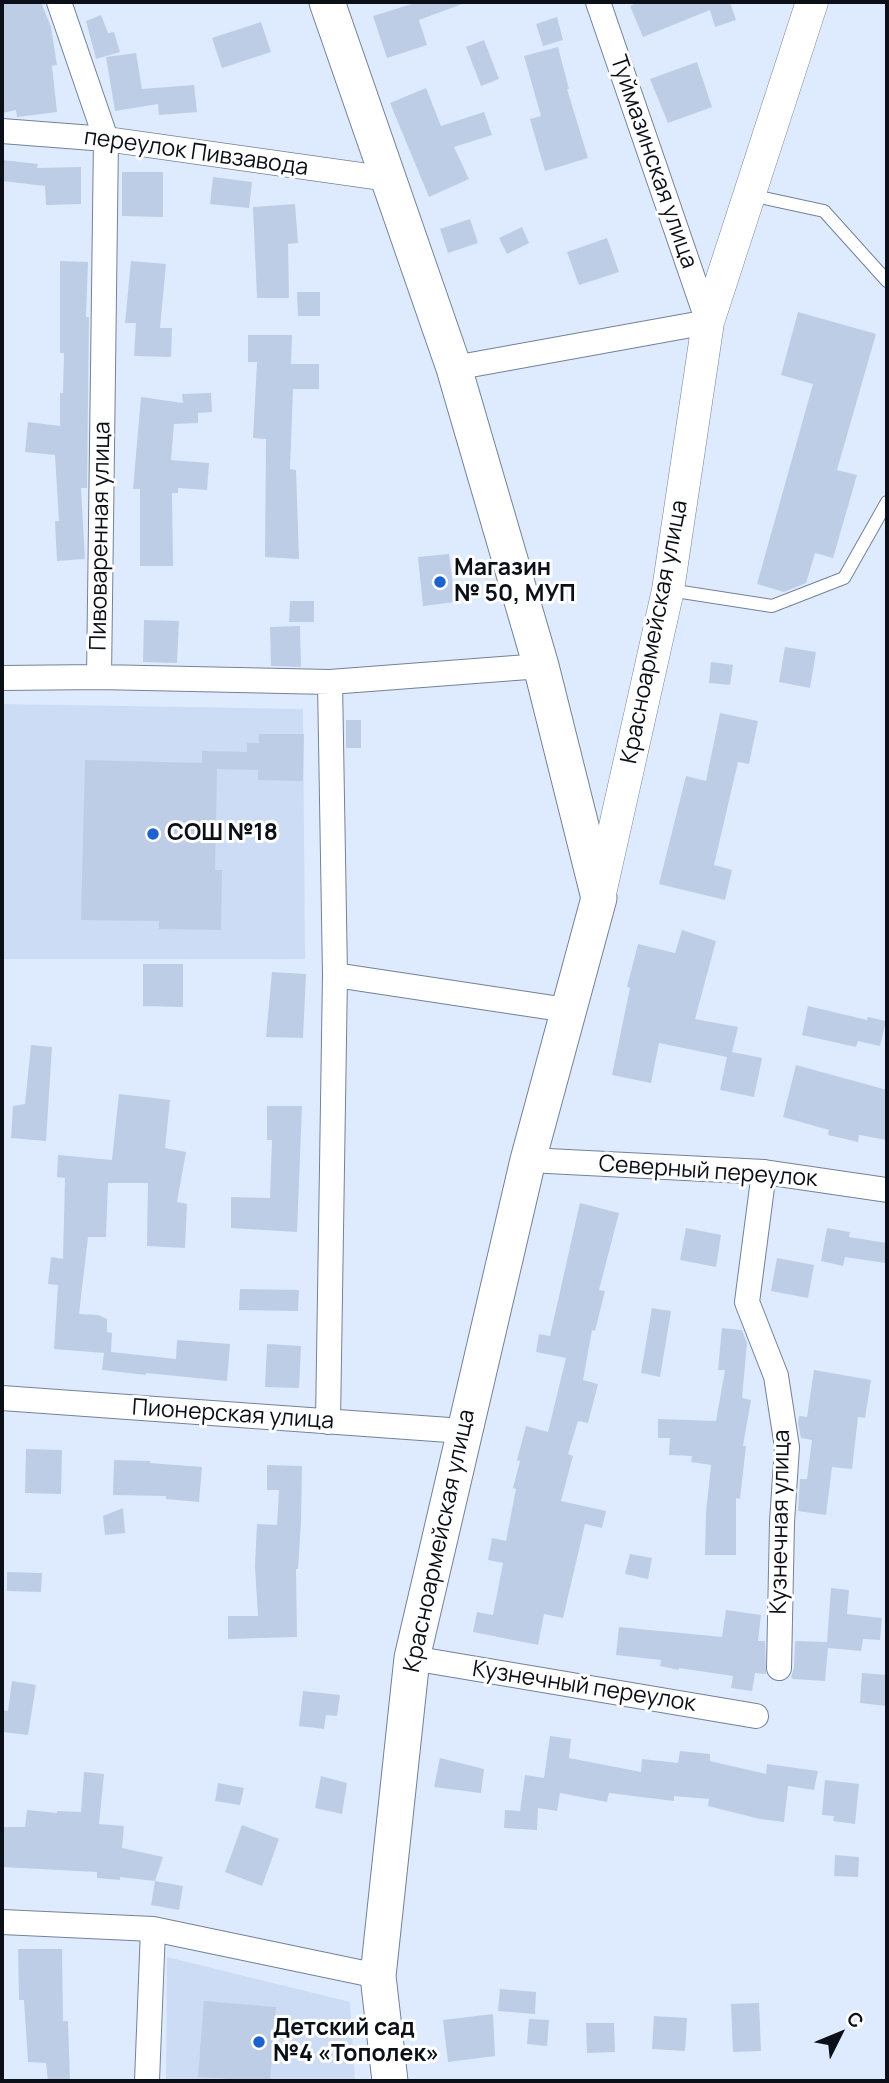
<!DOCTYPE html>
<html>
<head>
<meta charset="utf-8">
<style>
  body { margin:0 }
  #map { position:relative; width:889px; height:2083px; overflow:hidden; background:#deebff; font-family:Manrope,sans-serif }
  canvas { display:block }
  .frame { position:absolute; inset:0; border:4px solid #0b1018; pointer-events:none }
  .north { position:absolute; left:805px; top:1999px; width:70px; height:70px; -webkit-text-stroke:5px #fff; paint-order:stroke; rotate:47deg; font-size:19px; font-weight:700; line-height:28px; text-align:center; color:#0b1018 }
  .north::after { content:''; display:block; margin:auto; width:24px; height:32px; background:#0b1018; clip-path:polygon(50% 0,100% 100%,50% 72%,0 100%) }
</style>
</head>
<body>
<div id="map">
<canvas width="889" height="2083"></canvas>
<div class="frame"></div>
<div class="north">С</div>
</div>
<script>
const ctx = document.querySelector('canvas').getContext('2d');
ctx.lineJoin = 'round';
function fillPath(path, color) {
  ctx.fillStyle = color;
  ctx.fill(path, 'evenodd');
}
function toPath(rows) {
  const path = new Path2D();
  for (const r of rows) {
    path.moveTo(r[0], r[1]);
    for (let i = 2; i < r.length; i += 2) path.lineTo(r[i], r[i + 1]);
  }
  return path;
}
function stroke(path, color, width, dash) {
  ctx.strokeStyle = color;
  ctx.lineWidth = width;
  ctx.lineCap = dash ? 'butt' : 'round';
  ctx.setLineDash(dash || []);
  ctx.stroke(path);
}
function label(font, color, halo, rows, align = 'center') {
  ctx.font = font + ' Manrope,sans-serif';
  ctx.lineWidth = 6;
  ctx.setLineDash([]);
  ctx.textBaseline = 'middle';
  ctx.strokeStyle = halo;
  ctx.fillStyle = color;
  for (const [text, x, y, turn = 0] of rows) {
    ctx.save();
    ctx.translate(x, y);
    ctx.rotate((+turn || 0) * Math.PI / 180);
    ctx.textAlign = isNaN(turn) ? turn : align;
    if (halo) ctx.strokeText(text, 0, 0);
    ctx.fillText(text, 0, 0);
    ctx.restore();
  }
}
const built = toPath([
  [2,704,303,709,305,959,2,959],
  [167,1957,350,2002,355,2081,166,2081]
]);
const building = toPath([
  [2,2,41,2,51,27,57,65,52,66,57,112,17,117,16,110,2,113],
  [418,2,462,4,419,20,427,45,387,58,373,16],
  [639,2,730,2,736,20,715,27,710,10,643,37,630,6],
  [101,15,108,33,114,32,120,52,96,59,86,21],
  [557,17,563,40,543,46,536,24],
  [261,22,271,52,222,68,212,38],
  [484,40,499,79,481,86,466,47],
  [558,47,569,89,567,89,588,158,545,171,530,119,541,116,524,56],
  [136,53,142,89,194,85,197,112,159,115,158,104,115,111,106,57],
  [697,62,712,107,668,123,650,79],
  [426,88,441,126,484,112,492,135,454,147,469,179,429,197,390,103],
  [2,160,38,164,37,168,81,167,81,204,46,205,45,186,2,181],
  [122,172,163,172,163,217,122,216],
  [213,177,252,182,249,208,210,204],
  [295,204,298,243,288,244,289,298,257,298,253,207],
  [470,219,478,243,448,253,440,229],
  [522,227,529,243,507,254,499,238],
  [607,238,619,272,579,285,567,252],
  [60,261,88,262,86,317,89,317,87,488,81,488,85,559,57,561,55,521,59,521,55,455,25,452,28,422,60,426,60,393,63,393,64,353,60,353],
  [131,261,166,264,160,328,172,328,171,357,134,356,136,323,125,323],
  [297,292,320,292,320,316,298,316],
  [798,312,876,334,837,470,857,475,833,558,815,553,806,583,784,592,757,584,813,384,781,375],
  [248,335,292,335,291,364,319,364,319,389,293,389,290,469,296,470,299,559,265,557,266,439,253,438,257,362,248,362],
  [211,393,212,412,198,413,198,423,174,424,171,460,209,463,207,490,178,488,178,493,172,493,173,566,140,566,140,489,133,489,141,397,183,403,182,394],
  [449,554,455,602,423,606,418,557],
  [290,601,314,601,314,622,289,622],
  [144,620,179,621,177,663,143,662],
  [300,626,301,667,271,666,270,627],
  [785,647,816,652,810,688,779,682],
  [711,662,733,665,730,685,709,683],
  [720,713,758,721,749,764,738,762,714,865,732,870,725,900,659,884,686,776,706,781],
  [346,720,361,720,361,748,346,748],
  [259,734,304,734,303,781,258,780,258,770,217,769,215,870,222,870,221,930,159,929,159,921,81,920,85,760,202,763,202,751,247,752,247,743,259,743],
  [682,930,716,941,695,1019,738,1027,732,1052,762,1058,754,1097,720,1090,727,1057,659,1043,651,1083,612,1075,630,988,627,987,638,944,675,953],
  [143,964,183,964,183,1007,143,1006],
  [272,972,306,974,303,1038,266,1037],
  [808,1006,867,1020,868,1017,886,1021,880,1046,858,1041,856,1047,802,1035],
  [31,1045,52,1047,46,1141,11,1138,13,1106,25,1104],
  [796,1065,887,1090,887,1140,859,1135,858,1142,828,1135,829,1130,783,1117],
  [119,1094,170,1100,165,1148,186,1152,177,1202,187,1204,185,1248,147,1246,148,1183,108,1183,106,1237,88,1237,79,1314,98,1315,107,1319,107,1332,112,1333,111,1352,176,1359,177,1340,230,1344,227,1381,146,1373,146,1375,102,1370,104,1353,54,1349,58,1285,48,1284,51,1257,63,1259,65,1178,57,1177,58,1155,112,1160],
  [267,1106,302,1106,297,1232,231,1228,231,1197,270,1198,272,1140,267,1140],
  [580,1203,619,1213,599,1290,605,1291,595,1331,592,1330,583,1380,598,1384,588,1423,578,1421,568,1454,573,1456,561,1501,606,1511,602,1528,585,1524,563,1618,544,1614,538,1645,473,1632,477,1612,493,1615,503,1563,488,1560,492,1538,506,1541,516,1489,513,1488,520,1461,517,1460,526,1426,548,1432,566,1358,536,1352,539,1334,550,1336],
  [686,1228,721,1235,716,1267,680,1260],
  [827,1228,850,1232,849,1237,887,1243,885,1263,845,1257,843,1266,821,1261],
  [777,1258,814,1265,808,1298,771,1291],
  [240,1289,299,1290,298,1311,239,1310],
  [652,1308,671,1311,660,1377,641,1373],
  [722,1328,742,1330,747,1343,742,1398,751,1400,743,1446,746,1446,740,1499,736,1498,736,1555,705,1555,706,1513,711,1465,691,1462,692,1456,669,1455,670,1438,658,1438,658,1419,716,1421,725,1370,718,1370],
  [267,1344,301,1346,299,1388,265,1387],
  [814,1370,871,1380,865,1418,858,1417,852,1469,832,1467,826,1515,798,1511,800,1479,807,1479,812,1440,801,1438,798,1423,799,1416,807,1417],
  [26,1449,62,1450,61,1494,25,1493],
  [114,1460,150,1461,150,1463,202,1467,199,1502,166,1499,166,1496,113,1495],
  [267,1465,302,1466,301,1521,298,1569,296,1569,297,1637,228,1639,228,1616,258,1616,255,1566,257,1524,277,1525,279,1490,267,1490],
  [123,1508,125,1533,105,1535,103,1516],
  [630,1554,652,1558,648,1579,625,1574],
  [7,1572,42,1573,41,1592,7,1591],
  [831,1588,849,1590,847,1614,882,1618,880,1640,863,1639,861,1651,828,1648,825,1681,793,1679,791,1677,794,1668,795,1641,827,1642],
  [726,1610,761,1615,758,1641,765,1641,766,1674,755,1673,752,1691,731,1688,733,1676,679,1668,678,1670,660,1666,661,1660,616,1655,619,1627,722,1637],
  [862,1673,887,1675,887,1706,860,1703],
  [12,1681,36,1685,28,1735,2,1732,2,1710,8,1711],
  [303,1691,340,1695,337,1716,326,1715,324,1729,299,1726],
  [550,1736,571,1739,569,1758,641,1772,642,1759,678,1763,680,1751,710,1754,710,1761,766,1774,767,1764,818,1771,814,1790,788,1786,784,1822,760,1819,708,1806,709,1799,674,1796,674,1801,609,1793,607,1802,560,1793,557,1811,538,1808,537,1830,504,1828,505,1810,520,1811,525,1775,544,1778],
  [440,1758,484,1769,481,1793,434,1787],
  [84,1772,104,1774,99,1824,124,1826,122,1848,163,1857,155,1881,120,1877,120,1880,97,1878,97,1872,2,1867,2,1827,25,1827,27,1810,57,1813,57,1811,81,1812],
  [321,1776,347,1783,342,1814,315,1808],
  [825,1780,859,1784,855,1824,833,1821,834,1816,822,1815],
  [218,1783,244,1788,240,1805,215,1801],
  [242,1825,279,1839,262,1886,225,1872],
  [835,1855,859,1857,858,1877,834,1876],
  [155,1881,183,1886,179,1910,151,1905],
  [18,1949,62,1949,63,2021,68,2021,70,2081,48,2081,46,2063,28,2062,24,2000,19,2000],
  [500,1989,536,1992,535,2014,498,2011],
  [204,2001,276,2007,270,2081,198,2077],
  [759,2003,761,2051,733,2052,731,2004],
  [493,2014,495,2056,448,2062,443,2020],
  [654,2016,687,2018,685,2051,652,2049],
  [529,2019,549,2020,547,2046,527,2044],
  [586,2023,614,2023,615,2052,587,2053]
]);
const service = toPath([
  [750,195,824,211,887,281],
  [669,590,772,606,844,578,887,502]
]);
const minor = toPath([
  [59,2,106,139,99,677,330,682,541,666],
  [2,131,106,139,389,179],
  [454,368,708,322,598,2],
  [2,678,99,677],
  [330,682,335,975],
  [528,1160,764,1172,887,1190],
  [764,1172,747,1302,776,1376,787,1447,782,1522,779,1668],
  [2,1398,463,1431],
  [328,1422,335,975,567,1010],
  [412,1658,756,1716],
  [2,1922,153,1929,378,1976],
  [147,2081,153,1929]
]);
const tertiary = toPath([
  [599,898,668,590,708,322,812,2]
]);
const secondary = toPath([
  [327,2,454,368,541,666,599,898,528,1160,412,1658,378,1976,390,2081]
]);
const markers = [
  [440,582,7,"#1c63ce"],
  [153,834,7,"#1c63ce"],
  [259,2042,7,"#1c63ce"]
];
const streetNames = [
  ["переулок Пивзавода",196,153,8],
  ["Туймазинская улица",653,162,71],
  ["Пивоваренная улица",101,536,-89],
  ["Красноармейская улица",655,632,-79],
  ["Северный переулок",708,1172,4],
  ["Пионерская улица",233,1415,4],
  ["Кузнечная улица",781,1522,-89],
  ["Красноармейская улица",440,1541,-78],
  ["Кузнечный переулок",584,1687,9]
];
const poiNames = [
  ["Магазин",454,569],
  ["№ 50, МУП",454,595],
  ["СОШ №18",167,834],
  ["Детский сад",273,2029],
  ["№4 «Тополек»",273,2055]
];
fillPath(built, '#cbdcf4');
fillPath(building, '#bdcde6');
stroke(service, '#738299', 14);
stroke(minor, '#738299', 26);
stroke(tertiary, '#738299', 33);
stroke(secondary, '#738299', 37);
stroke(service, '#fff', 12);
stroke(minor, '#fff', 24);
stroke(tertiary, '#fff', 32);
stroke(secondary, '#fff', 35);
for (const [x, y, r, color] of markers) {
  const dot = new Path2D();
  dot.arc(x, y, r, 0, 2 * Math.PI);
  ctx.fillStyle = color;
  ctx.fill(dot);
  stroke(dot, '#fff', 2.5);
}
label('23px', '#0b1018', '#fff', streetNames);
label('bold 23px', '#0b1018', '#fff', poiNames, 'left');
</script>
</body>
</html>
